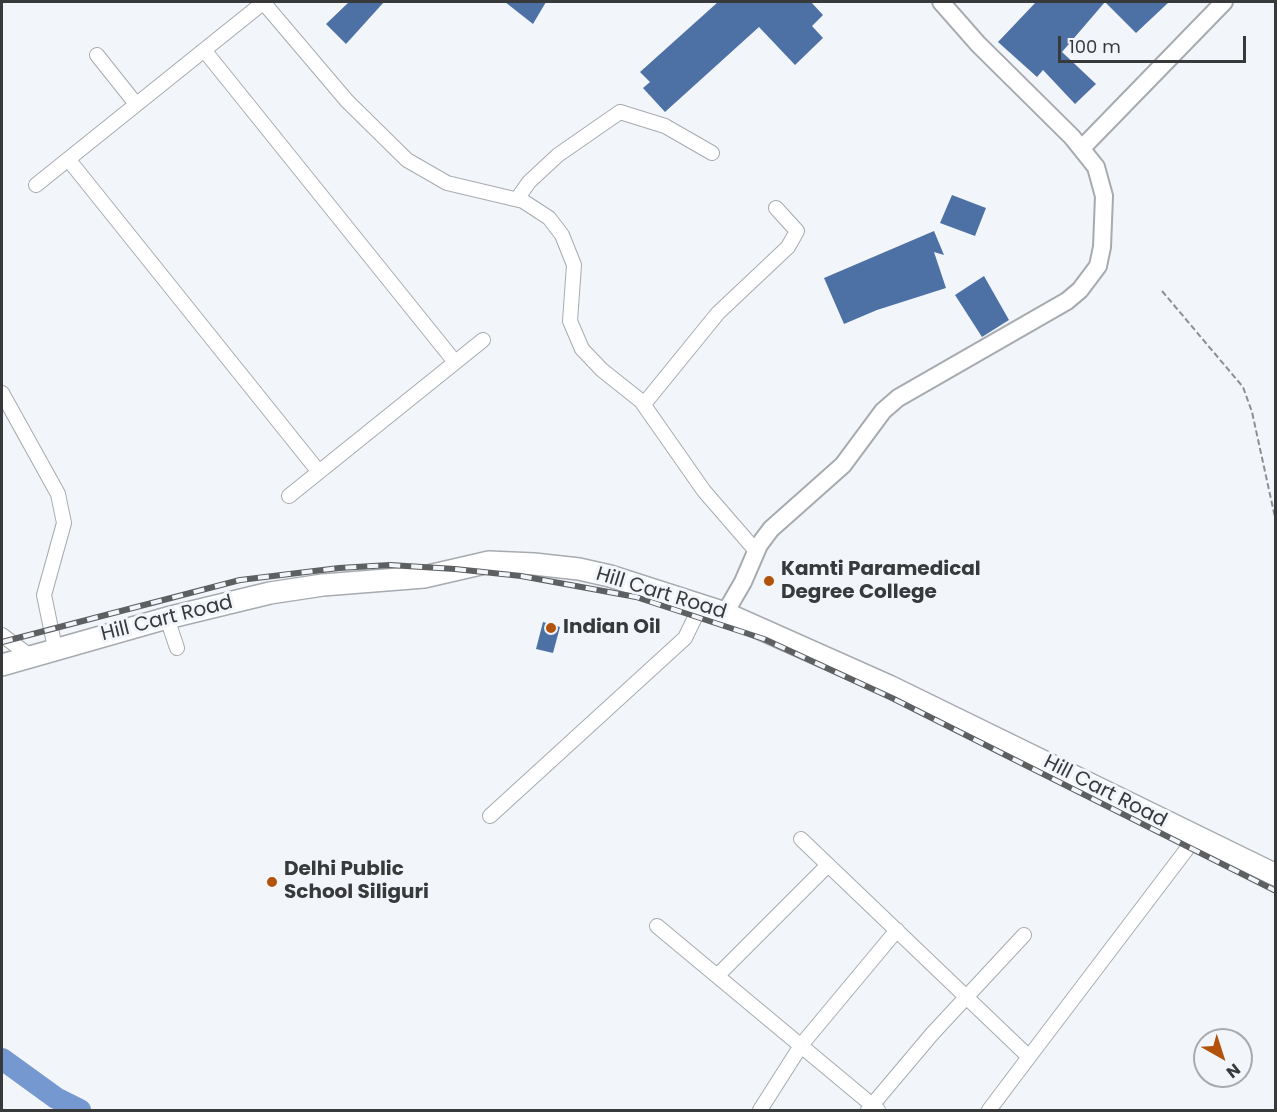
<!DOCTYPE html>
<html>
<head>
<meta charset="utf-8">
<style>
  body { margin:0 }
  #map { position:relative; width:1277px; height:1112px; overflow:hidden; background:#f2f6fb; font-family:Poppins,sans-serif }
  canvas { display:block }
  .frame { position:absolute; inset:0; border:3px solid #38393b; pointer-events:none }
  .north { position:absolute; left:1193px; top:1028px; width:60px; height:60px; box-sizing:border-box; background:#f2f6fb; border:2px solid #a8aaae; border-radius:50%; rotate:141deg; font-size:16px; font-weight:700; line-height:24px; text-align:center; color:#38393b }
  .north::after { content:''; display:block; margin:auto; width:21px; height:27px; background:#b2520b; clip-path:polygon(50% 0,100% 100%,50% 72%,0 100%) }
  .scale { position:absolute; left:1058px; top:36px; width:188px; height:27px; box-sizing:border-box; border:3px solid #38393b; border-top:0; padding-left:8px; font-size:18px; line-height:21px; white-space:nowrap; color:#38393b; -webkit-text-stroke:4px #f2f6fb; paint-order:stroke }
</style>
</head>
<body>
<div id="map">
<canvas width="1277" height="1112"></canvas>
<div class="frame"></div>
<div class="north">N</div>
<div class="scale">100 m</div>
</div>
<script>
const ctx = document.querySelector('canvas').getContext('2d');
ctx.lineJoin = 'round';
function toPath(rows) {
  const path = new Path2D();
  for (const r of rows) {
    path.moveTo(r[0], r[1]);
    for (let i = 2; i < r.length; i += 2) path.lineTo(r[i], r[i + 1]);
  }
  return path;
}
function stroke(path, color, width, dash) {
  ctx.strokeStyle = color;
  ctx.lineWidth = width;
  ctx.lineCap = dash ? 'butt' : 'round';
  ctx.setLineDash(dash || []);
  ctx.stroke(path);
}
function fillPath(path, color) {
  ctx.fillStyle = color;
  ctx.fill(path, 'evenodd');
}
function label(font, color, halo, rows, align = 'center') {
  ctx.font = font + ' Poppins,sans-serif';
  ctx.lineWidth = 6;
  ctx.setLineDash([]);
  ctx.textBaseline = 'middle';
  ctx.strokeStyle = halo;
  ctx.fillStyle = color;
  for (const [text, x, y, turn = 0] of rows) {
    ctx.save();
    ctx.translate(x, y);
    ctx.rotate((+turn || 0) * Math.PI / 180);
    ctx.textAlign = isNaN(turn) ? turn : align;
    if (halo) ctx.strokeText(text, 0, 0);
    ctx.fillText(text, 0, 0);
    ctx.restore();
  }
}
const river = toPath([
  [2,1059,56,1098,80,1110]
]);
const building = toPath([
  [349,2,384,2,346,44,326,24],
  [505,2,546,2,533,24],
  [718,2,811,2,823,15,812,26,823,38,795,65,759,27,665,112,643,88,650,82,640,72],
  [1036,2,1105,2,1062,52,1096,84,1075,104,1043,70,1037,77,998,42],
  [1105,2,1169,2,1136,33],
  [952,195,986,208,975,236,940,223],
  [934,231,944,255,934,252,946,288,877,310,844,324,824,278],
  [984,276,1009,320,982,337,955,295],
  [543,622,560,627,553,653,536,649]
]);
const path = toPath([
  [1162,291,1243,387,1252,412,1276,522]
]);
const minor = toPath([
  [263,2,347,101,407,160,447,183,523,201,549,218,562,235,574,265,570,321,582,349,602,370,641,401,704,491,756,551],
  [204,50,455,362],
  [97,55,136,104],
  [68,159,319,472],
  [36,185,264,2],
  [517,199,529,182,558,155,620,112,665,126,712,153],
  [2,393,58,494,64,523,44,595,55,648],
  [644,404,718,313,788,247,797,231,776,208],
  [289,496,483,340],
  [167,618,177,648],
  [2,635,30,656],
  [490,816,685,638,701,605],
  [801,839,1029,1057,1196,837],
  [657,926,878,1110],
  [717,976,828,865],
  [760,1110,802,1044,897,930],
  [868,1110,932,1034,1024,935],
  [989,1110,1029,1057]
]);
const tertiary = toPath([
  [1082,148,1224,2],
  [725,613,743,582,759,545,771,529,843,465,883,411,898,398,1067,301,1080,290,1098,266,1102,247,1104,196,1096,167,1072,137,978,44,941,2]
]);
const trunk = toPath([
  [2,665,167,618,270,593,323,585,424,577,489,562,534,564,579,569,610,576,725,613,889,686,1276,875]
]);
const rail = toPath([
  [2,642,240,580,339,568,390,565,455,569,521,576,636,597,764,639,892,698,1276,891]
]);
const markers = [
  [769,581,6,"#b2520b"],
  [551,628,6,"#b2520b"],
  [272,882,6,"#b2520b"]
];
const poiNames = [
  ["Kamti Paramedical",781,570],
  ["Degree College",781,593],
  ["Indian Oil",563,628],
  ["Delhi Public",284,870],
  ["School Siliguri",284,893]
];
const streetNames = [
  ["Hill Cart Road",661,594,17],
  ["Hill Cart Road",167,619,-14],
  ["Hill Cart Road",1105,792,27]
];
stroke(river, '#7498cf', 22);
fillPath(building, '#4e71a5');
stroke(minor, '#a7aaaf', 16);
stroke(tertiary, '#a7aaaf', 20);
stroke(trunk, '#a7aaaf', 24);
stroke(path, '#8c8e92', 2, [6, 3]);
stroke(minor, '#fff', 14);
stroke(tertiary, '#fff', 16);
stroke(trunk, '#fff', 21);
stroke(rail, '#5d5f61', 6);
stroke(rail, '#f2f6fb', 4, [11]);
for (const [x, y, r, color] of markers) {
  const dot = new Path2D();
  dot.arc(x, y, r, 0, 2 * Math.PI);
  ctx.fillStyle = color;
  ctx.fill(dot);
  stroke(dot, '#f2f6fb', 2);
}
label('bold 20px', '#38393b', '#f2f6fb', poiNames, 'left');
label('20px', '#38393b', '#f2f6fb', streetNames);
</script>
</body>
</html>
